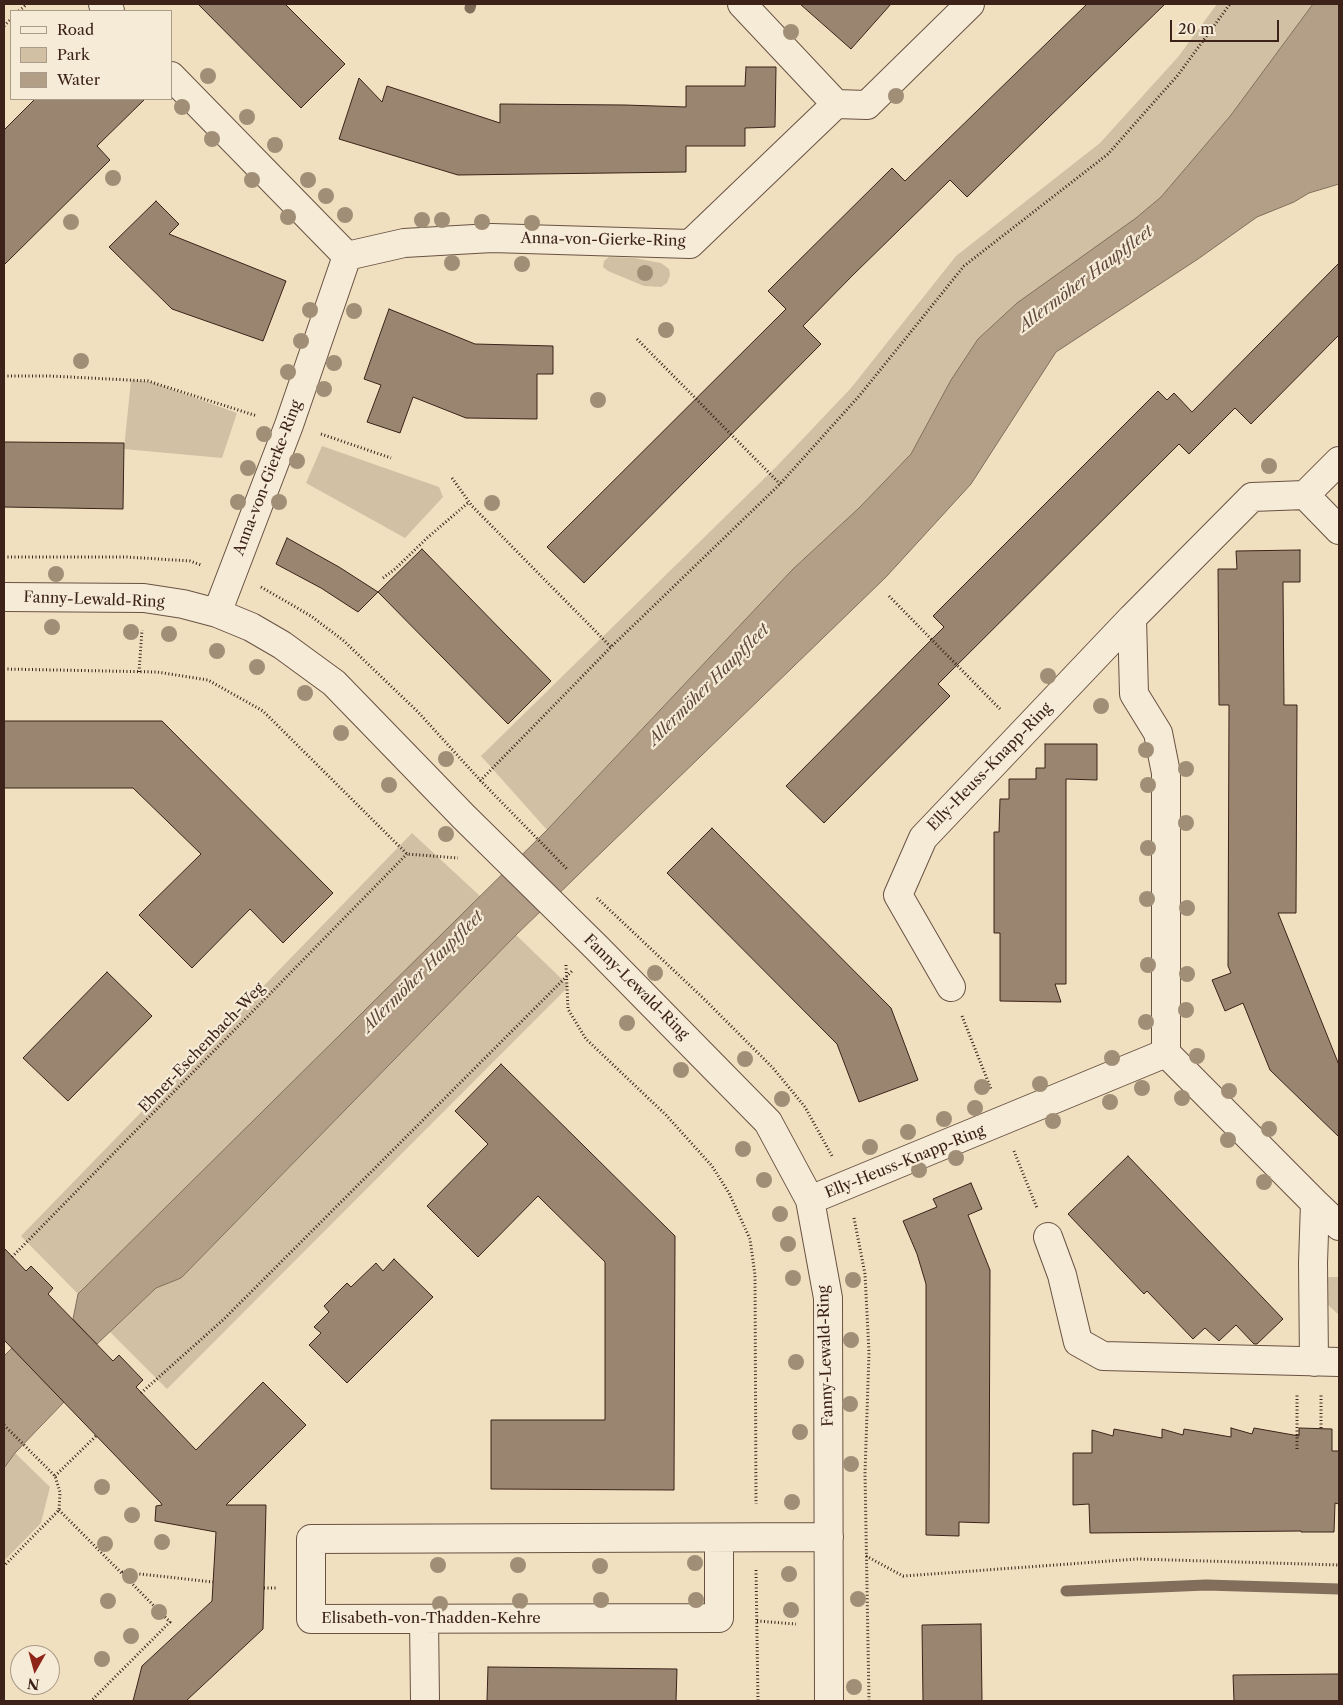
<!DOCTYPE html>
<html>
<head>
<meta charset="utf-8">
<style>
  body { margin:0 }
  #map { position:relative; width:1343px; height:1705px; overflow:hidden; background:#f0e0c0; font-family:"Libre Caslon Text",serif }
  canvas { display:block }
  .frame { position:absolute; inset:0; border:5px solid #3c2219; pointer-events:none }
  .legend { position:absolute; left:10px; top:10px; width:162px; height:90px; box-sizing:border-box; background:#f5ebd6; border:1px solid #ab9b8a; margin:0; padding:6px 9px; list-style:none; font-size:15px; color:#3c2219 }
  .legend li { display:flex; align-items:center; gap:10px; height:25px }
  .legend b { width:25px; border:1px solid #ab9b8a }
  .north { position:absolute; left:10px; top:1645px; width:50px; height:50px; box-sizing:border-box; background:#f5ebd6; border:1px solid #ab9b8a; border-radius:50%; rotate:187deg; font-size:14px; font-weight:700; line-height:20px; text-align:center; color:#3c2219 }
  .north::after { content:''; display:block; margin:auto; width:18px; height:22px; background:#8f2418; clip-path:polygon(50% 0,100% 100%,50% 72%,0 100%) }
  .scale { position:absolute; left:1170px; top:20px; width:109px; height:22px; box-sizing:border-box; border:2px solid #3c2219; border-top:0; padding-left:6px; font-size:15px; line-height:18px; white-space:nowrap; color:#3c2219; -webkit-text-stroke:4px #f5ebd6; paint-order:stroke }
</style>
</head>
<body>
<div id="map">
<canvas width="1343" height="1705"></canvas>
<div class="frame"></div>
<ul class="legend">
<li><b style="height:6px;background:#f5ebd6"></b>Road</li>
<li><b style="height:14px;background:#d1c0a4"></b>Park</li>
<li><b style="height:14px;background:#b39f87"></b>Water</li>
</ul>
<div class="north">N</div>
<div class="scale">20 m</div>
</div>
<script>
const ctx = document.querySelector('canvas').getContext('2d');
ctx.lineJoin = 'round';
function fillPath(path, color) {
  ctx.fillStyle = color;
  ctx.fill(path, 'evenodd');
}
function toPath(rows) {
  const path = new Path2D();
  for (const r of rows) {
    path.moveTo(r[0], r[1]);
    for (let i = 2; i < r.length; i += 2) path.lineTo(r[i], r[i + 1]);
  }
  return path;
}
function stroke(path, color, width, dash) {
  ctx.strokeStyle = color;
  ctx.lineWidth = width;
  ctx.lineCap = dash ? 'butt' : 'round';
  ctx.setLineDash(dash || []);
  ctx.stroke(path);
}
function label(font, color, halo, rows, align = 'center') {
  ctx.font = font + ' "Libre Caslon Text",serif';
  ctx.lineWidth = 4.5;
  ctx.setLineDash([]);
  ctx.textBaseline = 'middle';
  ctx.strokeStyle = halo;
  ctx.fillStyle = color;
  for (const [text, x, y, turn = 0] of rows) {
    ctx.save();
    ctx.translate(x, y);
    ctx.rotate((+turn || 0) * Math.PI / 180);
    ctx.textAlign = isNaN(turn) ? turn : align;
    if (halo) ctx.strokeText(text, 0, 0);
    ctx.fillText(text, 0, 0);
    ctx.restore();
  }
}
const green = toPath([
  [1217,4,1313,4,1231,115,1161,197,1136,218,1017,303,978,339,951,380,911,454,859,508,793,569,547,830,481,756,777,466,851,388,956,256,1100,143,1178,57],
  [609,257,634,258,661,263,669,269,670,275,667,283,661,287,644,286,608,271,603,267,604,261],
  [131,380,151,382,237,413,222,458,124,449],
  [322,446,439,487,443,497,405,538,306,483],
  [412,833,481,897,78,1294,21,1236],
  [516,935,569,986,167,1389,110,1332,156,1288,181,1278],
  [1328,1277,1339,1277,1339,1315,1328,1305],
  [15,1453,50,1487,41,1523,4,1561,4,1468]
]);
const water = toPath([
  [1313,4,1339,4,1339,184,1309,193,1294,202,1257,217,1198,259,1056,352,971,484,886,577,516,935,181,1278,156,1288,97,1344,73,1319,78,1294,547,830,793,569,859,508,911,454,951,380,978,339,1017,303,1136,218,1161,197,1231,115,1313,4],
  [12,1348,64,1402,15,1453,4,1468,4,1356,12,1348]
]);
const stream = toPath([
  [470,8,471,4],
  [1066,1591,1206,1585,1339,1589]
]);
const building = toPath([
  [198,4,285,4,345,64,301,108,198,4],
  [800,4,891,4,851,49,800,4],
  [1087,4,1165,4,967,197,950,180,852,276,803,326,821,344,584,583,547,547,786,309,768,291,892,168,905,181,1087,4],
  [746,67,776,67,775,127,745,128,745,146,686,146,686,172,458,175,339,139,359,78,382,102,387,86,500,123,500,104,625,105,686,107,686,86,745,86,746,67],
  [35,99,145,99,97,146,110,160,4,265,4,130,35,99],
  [156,201,179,224,169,234,286,281,263,341,172,309,109,247,156,201],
  [1339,263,1339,335,1251,424,1235,408,1189,454,1179,444,938,684,950,696,824,823,786,786,944,627,933,616,1158,391,1167,400,1174,393,1192,412,1339,263],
  [389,309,475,344,553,346,553,374,537,374,537,419,466,418,413,397,400,433,367,422,381,385,364,379,389,309],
  [4,442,124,443,123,509,4,507,4,442],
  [287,538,339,567,378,592,358,612,321,588,276,564,287,538],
  [422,549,551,681,508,724,378,592,422,549],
  [1300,550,1300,582,1283,582,1284,705,1297,705,1296,913,1278,913,1339,1065,1339,1137,1270,1070,1243,1003,1225,1011,1212,980,1231,973,1228,966,1229,705,1219,705,1218,569,1237,569,1236,551,1300,550],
  [4,721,162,721,333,893,283,943,250,909,192,968,139,915,201,854,133,788,4,788,4,721],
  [1045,744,1097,744,1097,780,1066,779,1066,984,1055,984,1061,1002,1000,1001,1000,933,994,933,994,832,999,832,1000,799,1009,799,1009,779,1036,779,1036,768,1045,768,1045,744],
  [712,828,891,1008,918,1080,859,1102,837,1044,667,873,712,828],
  [107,972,152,1016,68,1101,23,1058,107,972],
  [501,1064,675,1236,674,1490,491,1489,491,1420,605,1420,605,1262,538,1196,478,1257,427,1206,488,1144,455,1111,501,1064],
  [1128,1156,1283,1319,1257,1344,1254,1344,1236,1325,1219,1341,1205,1328,1193,1339,1147,1291,1144,1294,1068,1214,1128,1156],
  [971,1183,982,1209,968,1215,990,1270,989,1523,959,1522,959,1536,926,1535,926,1284,917,1254,903,1221,937,1207,933,1199,971,1183],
  [4,1248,26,1271,31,1266,53,1288,48,1294,113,1361,119,1355,143,1380,136,1387,196,1450,263,1382,306,1425,226,1505,266,1505,263,1629,186,1701,133,1701,142,1666,212,1601,216,1532,155,1521,156,1506,162,1505,161,1503,4,1340,4,1248],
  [394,1259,433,1297,347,1383,309,1345,321,1333,314,1327,329,1312,324,1306,347,1283,351,1287,376,1263,383,1271,394,1259],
  [1231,1428,1252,1434,1254,1428,1299,1436,1299,1428,1332,1429,1332,1451,1339,1451,1339,1504,1335,1503,1334,1532,1301,1532,1301,1531,1090,1533,1089,1504,1073,1505,1073,1453,1092,1453,1092,1430,1113,1436,1114,1429,1162,1438,1162,1429,1183,1435,1184,1429,1231,1437,1231,1428],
  [981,1624,982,1701,923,1701,922,1625,981,1624],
  [488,1667,677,1669,676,1701,487,1701,488,1667],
  [1339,1674,1339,1701,1234,1701,1233,1675,1339,1674]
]);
const path = toPath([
  [19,11,27,4],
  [4,26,11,19],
  [637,339,780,484],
  [4,376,50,376,148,381,257,416],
  [321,434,391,458],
  [452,478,472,506,611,647],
  [4,557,127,557,190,561,201,565],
  [383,578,395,569,427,538,469,502],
  [261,587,311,616,344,641,418,712,480,780,567,869],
  [889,596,1000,709],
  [4,669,157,672,208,680,263,711,407,854,458,858],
  [139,672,142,630],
  [480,781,611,647,780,484,860,395,964,266,1108,154,1178,75,1230,4],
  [597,898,702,997,773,1068,805,1107,832,1156],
  [566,965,568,1009,586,1039,666,1115,712,1166,729,1193,750,1239,755,1275,756,1504],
  [962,1016,991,1089],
  [1014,1151,1037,1208],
  [854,1218,865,1274,869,1353,865,1473,869,1701],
  [12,1257,407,854],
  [141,1393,224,1319,573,970],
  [4,1425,55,1476,60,1492,59,1510,4,1566],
  [1321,1428,1321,1394],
  [1297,1449,1297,1394],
  [55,1476,96,1436],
  [59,1510,170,1622,91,1701],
  [866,1556,903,1576,1138,1559,1339,1565],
  [756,1570,758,1701],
  [122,1572,213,1582],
  [264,1588,278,1588],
  [757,1621,796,1624]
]);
const minor = toPath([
  [103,4,110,11],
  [742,4,836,104],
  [171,76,347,256,289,425,217,613],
  [347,256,404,243,492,238,690,244,836,104,867,105,970,4],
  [1305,495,1339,530],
  [4,597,144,598,183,604,217,613,251,627,282,645,334,683,464,817,597,948,768,1122,810,1200,828,1298,829,1701],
  [951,987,898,895,923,838,1132,618],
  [1166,1053,1315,1203],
  [810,1200,1166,1053,1166,773,1158,733,1134,694,1132,618,1252,497,1305,495,1339,461],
  [1048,1237,1062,1275,1078,1342,1103,1356,1339,1362],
  [1314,1362,1313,1263,1315,1203,1339,1226],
  [719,1538,719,1618,311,1619,311,1539,829,1537],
  [424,1619,425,1701]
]);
const trees = [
  [791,32],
  [208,76],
  [896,96],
  [182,107],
  [247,117],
  [212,139],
  [275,145],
  [113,178],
  [252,180],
  [308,180],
  [326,196],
  [345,215],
  [288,217],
  [422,220],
  [442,220],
  [71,222],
  [482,222],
  [532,223],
  [452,263],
  [522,264],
  [645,273],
  [310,310],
  [354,311],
  [666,330],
  [301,341],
  [81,361],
  [334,363],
  [288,372],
  [324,389],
  [598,400],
  [264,434],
  [297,461],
  [1269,466],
  [248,468],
  [238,502],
  [279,502],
  [492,503],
  [56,574],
  [52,627],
  [131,632],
  [169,634],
  [217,651],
  [257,667],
  [1048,676],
  [305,693],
  [1101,706],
  [341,733],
  [1146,750],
  [446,759],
  [1186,769],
  [389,785],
  [1148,785],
  [1186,823],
  [446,834],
  [1148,848],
  [1147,899],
  [1187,908],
  [1148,965],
  [655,973],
  [1187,974],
  [1186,1010],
  [1146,1022],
  [627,1023],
  [1197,1056],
  [1112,1058],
  [745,1059],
  [681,1070],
  [1040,1084],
  [982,1087],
  [1142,1088],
  [1229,1091],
  [1182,1098],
  [782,1099],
  [1110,1102],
  [975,1108],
  [944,1119],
  [1053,1121],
  [1269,1129],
  [908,1132],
  [1228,1140],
  [870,1147],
  [743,1149],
  [956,1158],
  [919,1170],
  [764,1180],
  [1264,1182],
  [780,1214],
  [788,1244],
  [793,1278],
  [853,1280],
  [851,1340],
  [796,1362],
  [850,1404],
  [800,1432],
  [851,1464],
  [102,1487],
  [792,1502],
  [132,1515],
  [162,1542],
  [105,1544],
  [695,1563],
  [438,1565],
  [518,1565],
  [600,1566],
  [789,1574],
  [130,1576],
  [858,1599],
  [601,1600],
  [696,1600],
  [108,1601],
  [520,1601],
  [440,1604],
  [791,1610],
  [159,1612],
  [131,1636],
  [102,1659],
  [854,1687]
];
const streetNames = [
  ["Anna-von-Gierke-Ring",603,240,1],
  ["Anna-von-Gierke-Ring",268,478,-69],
  ["Fanny-Lewald-Ring",94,600,2],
  ["Elly-Heuss-Knapp-Ring",990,767,-46],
  ["Fanny-Lewald-Ring",636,987,45],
  ["Ebner-Eschenbach-Weg",202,1048,-46],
  ["Elly-Heuss-Knapp-Ring",905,1162,-22],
  ["Fanny-Lewald-Ring",826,1356,-92],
  ["Elisabeth-von-Thadden-Kehre",431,1619]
];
const waterNames = [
  ["Allermöher Hauptfleet",1086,279,-37],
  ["Allermöher Hauptfleet",709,685,-45],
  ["Allermöher Hauptfleet",423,972,-45]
];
fillPath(green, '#d1c0a4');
fillPath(water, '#b39f87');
stroke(water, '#836d5b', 1);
stroke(stream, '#836d5b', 11);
fillPath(building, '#9a8570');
stroke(building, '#3c2219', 1);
stroke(minor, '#695243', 30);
stroke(path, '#3c2219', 3, [1, 2.5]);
stroke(minor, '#f5ebd6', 28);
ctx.fillStyle = '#a18e77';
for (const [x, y] of trees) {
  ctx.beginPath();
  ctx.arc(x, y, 8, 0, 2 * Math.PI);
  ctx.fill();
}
label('15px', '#3c2219', '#f5ebd6', streetNames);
label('italic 16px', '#60483a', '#f5ebd6', waterNames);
</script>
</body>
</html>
